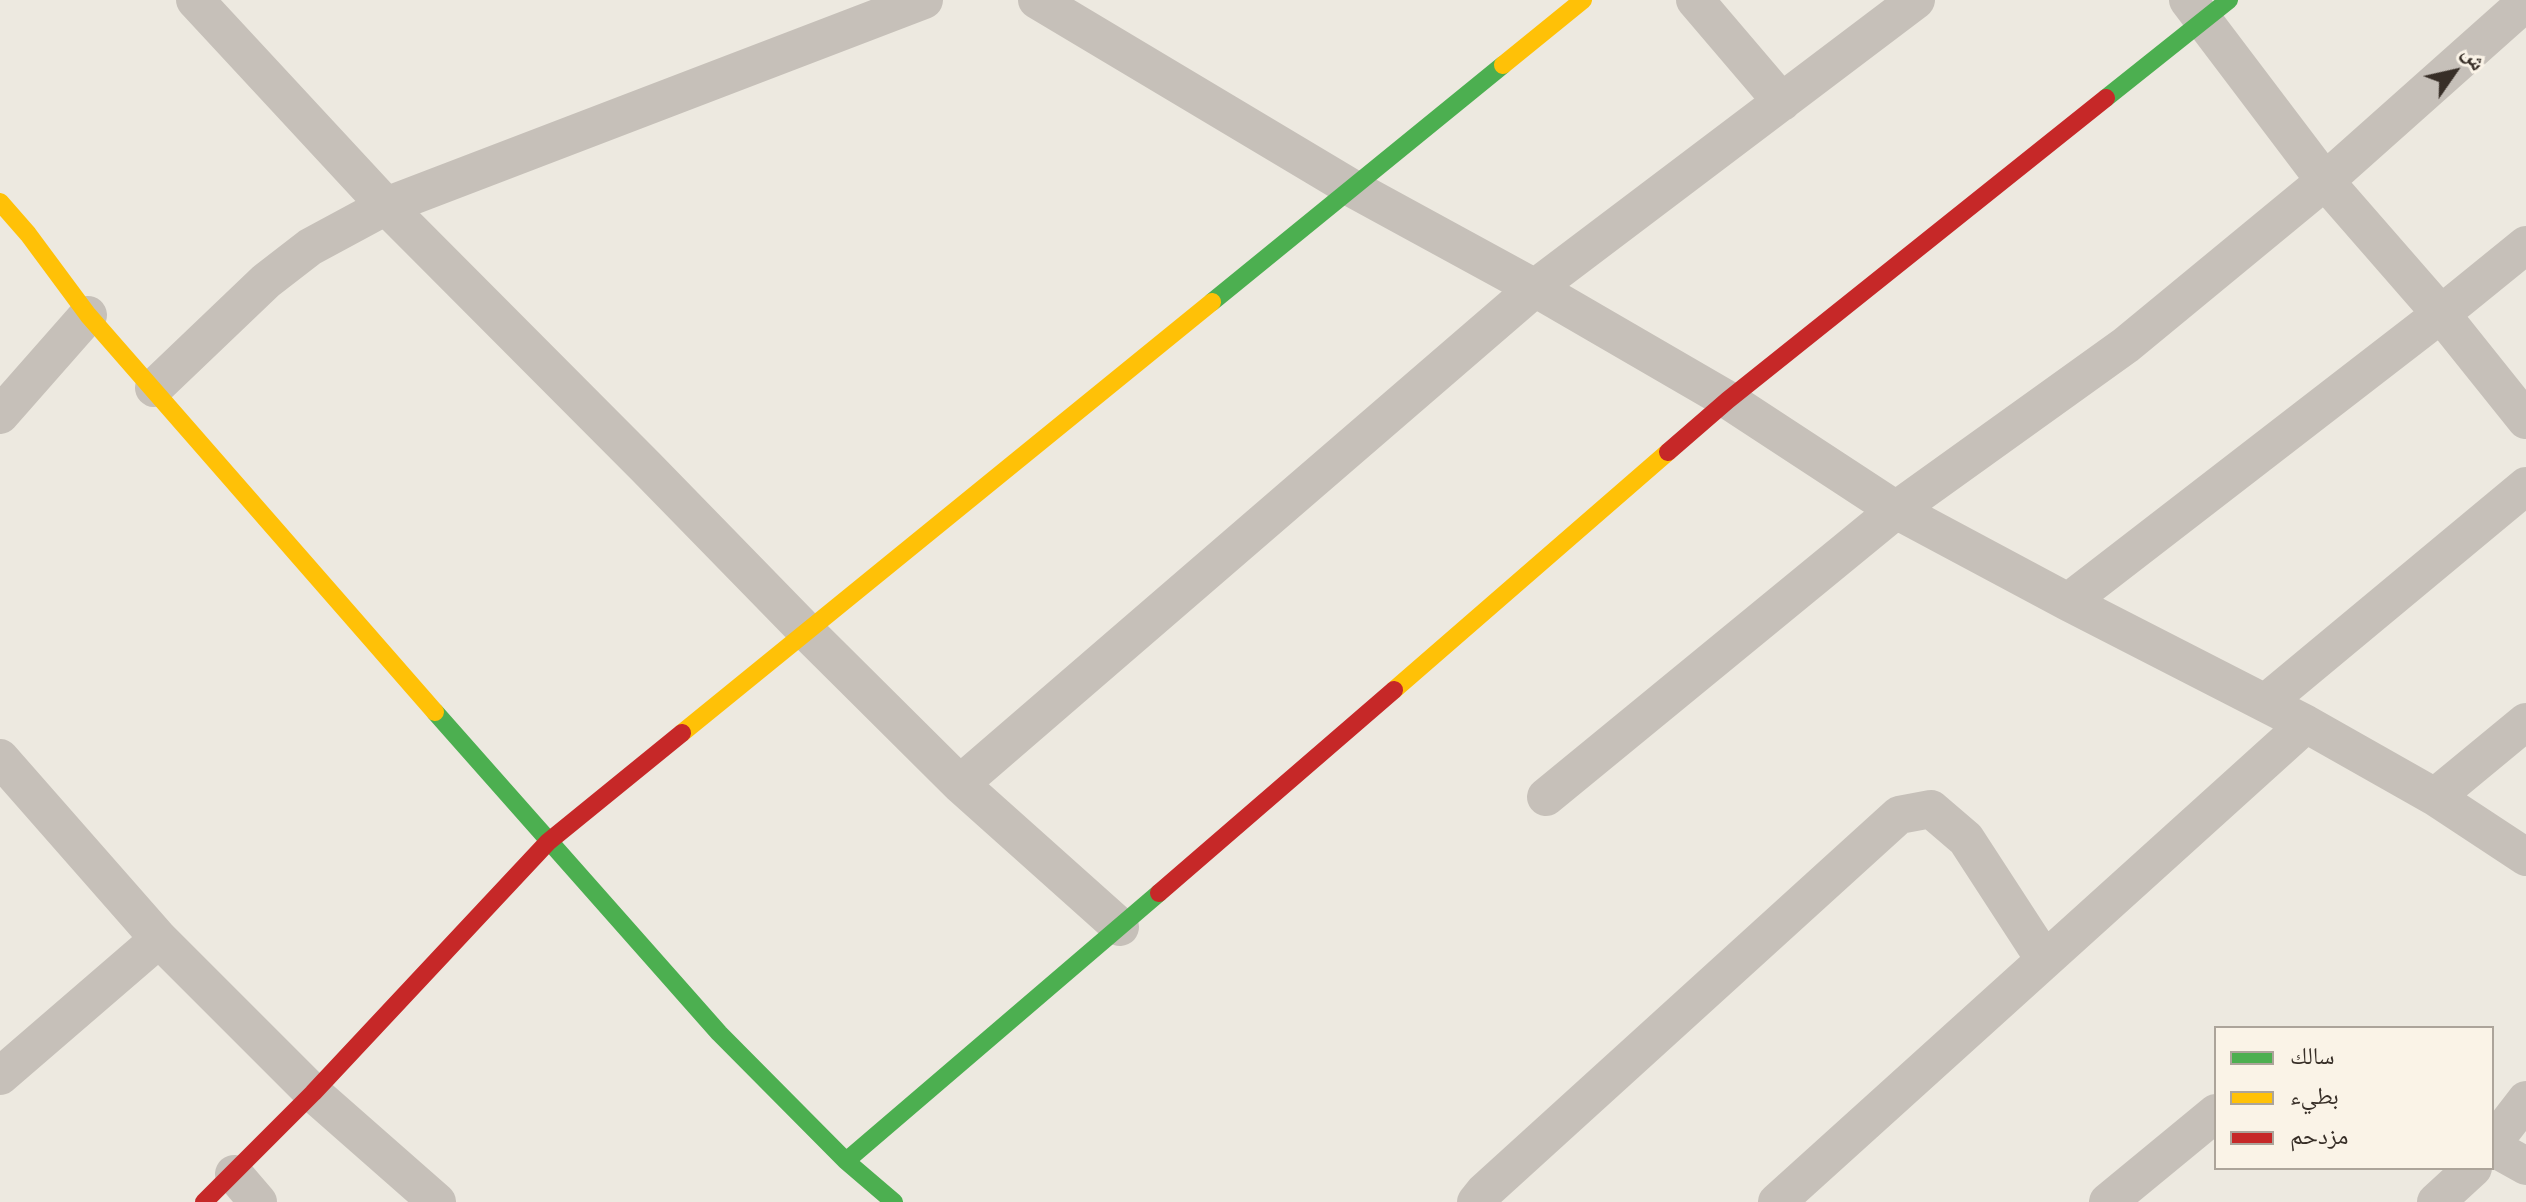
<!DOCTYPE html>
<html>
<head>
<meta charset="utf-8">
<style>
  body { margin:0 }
  #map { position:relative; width:2526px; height:1202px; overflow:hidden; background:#ede9e0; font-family:"Source Sans 3","Noto Naskh Arabic",sans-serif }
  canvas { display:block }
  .legend { position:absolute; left:2214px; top:1026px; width:280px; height:144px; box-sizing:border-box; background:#faf3e7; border:2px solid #aca49a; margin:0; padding:10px 14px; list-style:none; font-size:24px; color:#372e27 }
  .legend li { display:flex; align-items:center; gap:16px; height:40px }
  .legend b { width:40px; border:2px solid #aca49a }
  .north { position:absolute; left:2414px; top:32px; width:80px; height:80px; -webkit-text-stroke:6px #faf3e7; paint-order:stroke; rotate:56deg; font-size:22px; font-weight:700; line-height:32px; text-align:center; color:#372e27 }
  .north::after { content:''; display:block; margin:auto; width:28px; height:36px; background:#372e27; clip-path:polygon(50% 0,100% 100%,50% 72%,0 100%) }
</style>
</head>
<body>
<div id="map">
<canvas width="2526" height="1202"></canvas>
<ul class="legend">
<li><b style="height:10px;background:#4caf50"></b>سالك</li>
<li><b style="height:10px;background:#ffc107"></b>بطيء</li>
<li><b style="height:10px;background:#c62828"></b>مزدحم</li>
</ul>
<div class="north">ش</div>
</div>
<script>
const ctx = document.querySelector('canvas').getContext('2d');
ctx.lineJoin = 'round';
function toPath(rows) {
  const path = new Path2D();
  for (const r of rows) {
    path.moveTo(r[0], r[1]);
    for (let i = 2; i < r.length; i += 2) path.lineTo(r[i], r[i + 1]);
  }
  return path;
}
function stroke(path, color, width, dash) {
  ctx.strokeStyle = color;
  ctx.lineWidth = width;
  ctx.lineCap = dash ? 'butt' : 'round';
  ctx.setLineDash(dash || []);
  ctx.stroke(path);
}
const street = toPath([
  [195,0,386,206,646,467,806,631,960,784,1120,927],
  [1037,0,1350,187,1535,288,1728,400,1896,510,2068,602,2306,724,2435,797,2526,857],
  [1695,0,1782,102],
  [2188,0,2325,181,2441,314,2526,420],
  [154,388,266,281,310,247,386,206,924,0],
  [0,415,88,315],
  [2068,602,2441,314,2526,245],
  [2265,703,2526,486],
  [0,758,159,939,313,1093,437,1202],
  [960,784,1535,288,1916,0],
  [1546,797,1896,510,2126,345,2325,181,2526,2],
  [2435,797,2526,722],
  [0,1076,159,939],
  [2492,1144,2526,1100],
  [2492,1147,2526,1166],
  [234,1174,258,1202],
  [1476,1202,1484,1192,1899,815,1931,809,1966,839,2044,959],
  [1777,1202,2306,724],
  [2108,1202,2216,1113],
  [2436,1202,2473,1168]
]);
const fast = toPath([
  [2106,98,2229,0],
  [1212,302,1503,65],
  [435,712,719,1033,846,1161,894,1202],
  [846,1161,1159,893]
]);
const slow = toPath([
  [1503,65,1583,0],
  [0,202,28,234,88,315,435,712],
  [1394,690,1668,452],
  [682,733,1212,302]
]);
const jam = toPath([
  [1668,452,1728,400,2106,98],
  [1159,893,1394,690],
  [204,1202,313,1093,548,842,682,733]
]);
stroke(street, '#c6c0b9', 38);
stroke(fast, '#4caf50', 18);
stroke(slow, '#ffc107', 18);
stroke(jam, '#c62828', 18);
</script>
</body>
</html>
